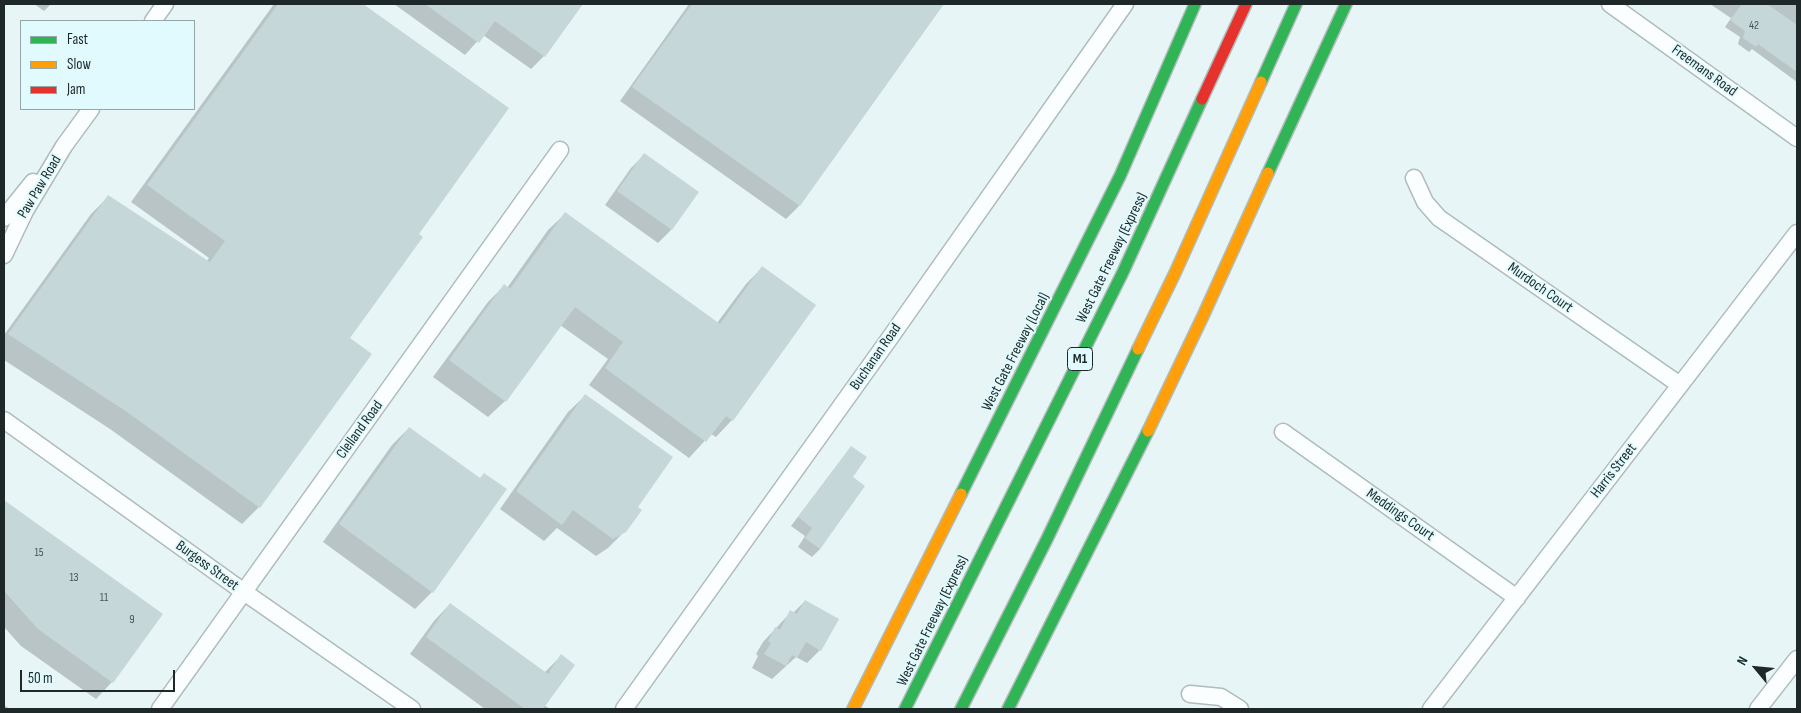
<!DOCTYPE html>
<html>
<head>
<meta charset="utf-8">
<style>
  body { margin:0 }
  #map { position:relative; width:1801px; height:713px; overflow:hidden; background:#e7f5f7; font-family:"Sofia Sans Condensed",sans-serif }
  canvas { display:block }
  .frame { position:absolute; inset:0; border:5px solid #1e2829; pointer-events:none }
  .legend { position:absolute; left:20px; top:20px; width:175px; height:90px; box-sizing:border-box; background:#e1fafd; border:1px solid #93a6a8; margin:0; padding:6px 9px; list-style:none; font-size:15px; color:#1e2829 }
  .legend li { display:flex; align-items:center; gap:10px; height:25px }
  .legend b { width:25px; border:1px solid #93a6a8 }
  .north { position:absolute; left:1731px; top:643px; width:50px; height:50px; -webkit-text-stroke:4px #e1fafd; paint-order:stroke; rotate:298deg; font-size:14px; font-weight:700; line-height:20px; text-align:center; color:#1e2829 }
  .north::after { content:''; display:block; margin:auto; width:18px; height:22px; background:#1e2829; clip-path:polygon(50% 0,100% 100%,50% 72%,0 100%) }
  .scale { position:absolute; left:20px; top:670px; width:155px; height:22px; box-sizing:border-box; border:2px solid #1e2829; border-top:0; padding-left:6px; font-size:15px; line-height:18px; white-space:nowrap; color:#1e2829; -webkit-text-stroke:4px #e1fafd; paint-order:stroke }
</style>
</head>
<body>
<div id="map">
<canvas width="1801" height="713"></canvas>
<div class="frame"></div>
<ul class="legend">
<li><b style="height:6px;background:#30b455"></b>Fast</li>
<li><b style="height:6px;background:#ff9f0a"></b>Slow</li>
<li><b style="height:6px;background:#e5322d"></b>Jam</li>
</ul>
<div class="north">N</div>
<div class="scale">50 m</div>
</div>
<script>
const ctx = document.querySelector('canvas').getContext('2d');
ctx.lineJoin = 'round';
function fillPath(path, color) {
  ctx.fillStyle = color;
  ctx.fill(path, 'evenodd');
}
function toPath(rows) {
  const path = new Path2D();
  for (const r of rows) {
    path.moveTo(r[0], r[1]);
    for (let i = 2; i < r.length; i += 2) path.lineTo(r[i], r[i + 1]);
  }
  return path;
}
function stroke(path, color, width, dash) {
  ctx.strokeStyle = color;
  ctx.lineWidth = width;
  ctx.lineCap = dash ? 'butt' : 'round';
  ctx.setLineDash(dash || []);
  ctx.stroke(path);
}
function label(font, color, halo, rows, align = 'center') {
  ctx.font = font + ' "Sofia Sans Condensed",sans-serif';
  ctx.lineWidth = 4;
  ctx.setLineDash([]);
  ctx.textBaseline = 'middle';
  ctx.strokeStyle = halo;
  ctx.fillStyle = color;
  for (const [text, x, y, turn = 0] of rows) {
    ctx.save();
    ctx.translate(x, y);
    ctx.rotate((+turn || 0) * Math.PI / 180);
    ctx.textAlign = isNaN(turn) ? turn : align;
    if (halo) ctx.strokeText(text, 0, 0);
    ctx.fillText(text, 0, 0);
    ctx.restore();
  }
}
const shadow = toPath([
  [34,4,51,4,44,11],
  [274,4,361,4,507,108,417,234,349,339,259,507,242,524,110,429,4,360,4,335,91,214,108,197,206,262,209,258,131,202],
  [394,4,581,4,544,56,531,69,483,35,465,55],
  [689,4,942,4,799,206,786,219,620,101],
  [1710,4,1797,4,1797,82,1752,49,1749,52,1738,44,1740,37,1725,27,1731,18],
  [644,155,697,193,671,230,658,243,605,205,631,168],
  [565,214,717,323,746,284,762,268,815,305,732,420,716,437,711,434,689,458,589,385,608,359,560,325,505,401,488,417,433,377,488,302,504,286,507,288,548,230],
  [585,396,636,508,625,531,608,548,596,556,557,528,544,541,500,509,568,412],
  [409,428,480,479,432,592,415,609,323,542,392,445],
  [852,448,851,478,864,486,820,549,812,557,798,547,805,536,791,526,844,456],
  [4,502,161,614,112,682,96,699,21,646,4,627],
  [805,601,820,650,807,663,796,657,772,679,752,668,758,656,756,654,763,642,791,612,793,613],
  [450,604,544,673,561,656,544,705,550,709,485,709,410,654,434,621],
  [4,705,10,709,4,709]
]);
const building = toPath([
  [278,4,363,4,509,108,419,234,423,237,350,338,372,354,260,508,127,412,8,334,108,195,210,262,225,241,147,185],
  [425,4,583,4,545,57,495,21,479,43],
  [692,4,944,4,800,206,632,87],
  [1742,4,1767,4,1797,25,1797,72,1758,44,1756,47,1743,38,1745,31,1730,20],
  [644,153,699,192,672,230,617,191],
  [565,212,720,324,762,266,816,305,733,421,726,416,706,442,605,368,623,342,575,307,506,402,449,360,504,284,510,289],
  [585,394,673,457,638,507,642,510,626,532,613,539,573,510,562,525,516,491],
  [409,427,480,478,484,473,507,489,433,593,339,524],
  [851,446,867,457,853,477,865,486,820,549,805,538,812,528,798,517],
  [4,500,163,614,113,683,38,629,4,591],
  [805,600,839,619,821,651,806,642,797,658,792,655,786,666,764,654,771,643,768,641,775,627,780,630,790,610,797,614],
  [450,603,548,674,561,654,575,665,543,709,525,709,426,637]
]);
const street = toPath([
  [1610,4,1797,138],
  [153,21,165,4],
  [1414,178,1425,202,1439,218,1680,385],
  [4,218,33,182],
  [4,255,25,211,64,146,91,109],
  [4,420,244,592,412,709],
  [1283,432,1517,598],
  [1190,694,1221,697,1240,709],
  [160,709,560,150],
  [624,709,887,342,1125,4],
  [1431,709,1797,233],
  [1758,709,1797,659]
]);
const fast = toPath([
  [1261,82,1296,4],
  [1268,173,1346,4],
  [961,494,1120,176,1195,4],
  [905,709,1123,272,1202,99],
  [961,709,1047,539,1138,349],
  [1008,709,1148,431]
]);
const slow = toPath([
  [1138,349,1175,273,1261,82],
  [1148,431,1203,316,1268,173],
  [853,709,961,494]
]);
const jam = toPath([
  [1202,99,1246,4]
]);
const numberNames = [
  ["42",1754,26],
  ["15",39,553],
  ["13",74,578],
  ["11",104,598],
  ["9",132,620]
];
const shields = [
  [1080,359,25]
];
const shieldNames = [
  ["M1",1080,359]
];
const streetNames = [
  ["Freemans Road",1704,71,36],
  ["Paw Paw Road",40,187,-59],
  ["West Gate Freeway (Express)",1112,258,-64],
  ["Murdoch Court",1540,288,35],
  ["West Gate Freeway (Local)",1016,352,-63],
  ["Buchanan Road",876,357,-55],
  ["Clelland Road",360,430,-54],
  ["Harris Street",1614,471,-52],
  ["Meddings Court",1400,515,35],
  ["Burgess Street",207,566,36],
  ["West Gate Freeway (Express)",933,621,-64]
];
fillPath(shadow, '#0003');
fillPath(building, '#c6d7d9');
stroke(street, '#b0bbbc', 19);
stroke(fast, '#b0bbbc', 14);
stroke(slow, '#b0bbbc', 14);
stroke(jam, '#b0bbbc', 14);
stroke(street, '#fbfefe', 16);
stroke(fast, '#30b455', 11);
stroke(slow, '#ff9f0a', 11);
stroke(jam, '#e5322d', 11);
label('12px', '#485455', null, numberNames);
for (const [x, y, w] of shields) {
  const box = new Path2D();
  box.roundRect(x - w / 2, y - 11.5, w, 23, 4);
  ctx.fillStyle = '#e1fafd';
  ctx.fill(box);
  stroke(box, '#1e2829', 1);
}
label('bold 14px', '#1e2829', null, shieldNames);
label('15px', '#1e2829', '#e1fafd', streetNames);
</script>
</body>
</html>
